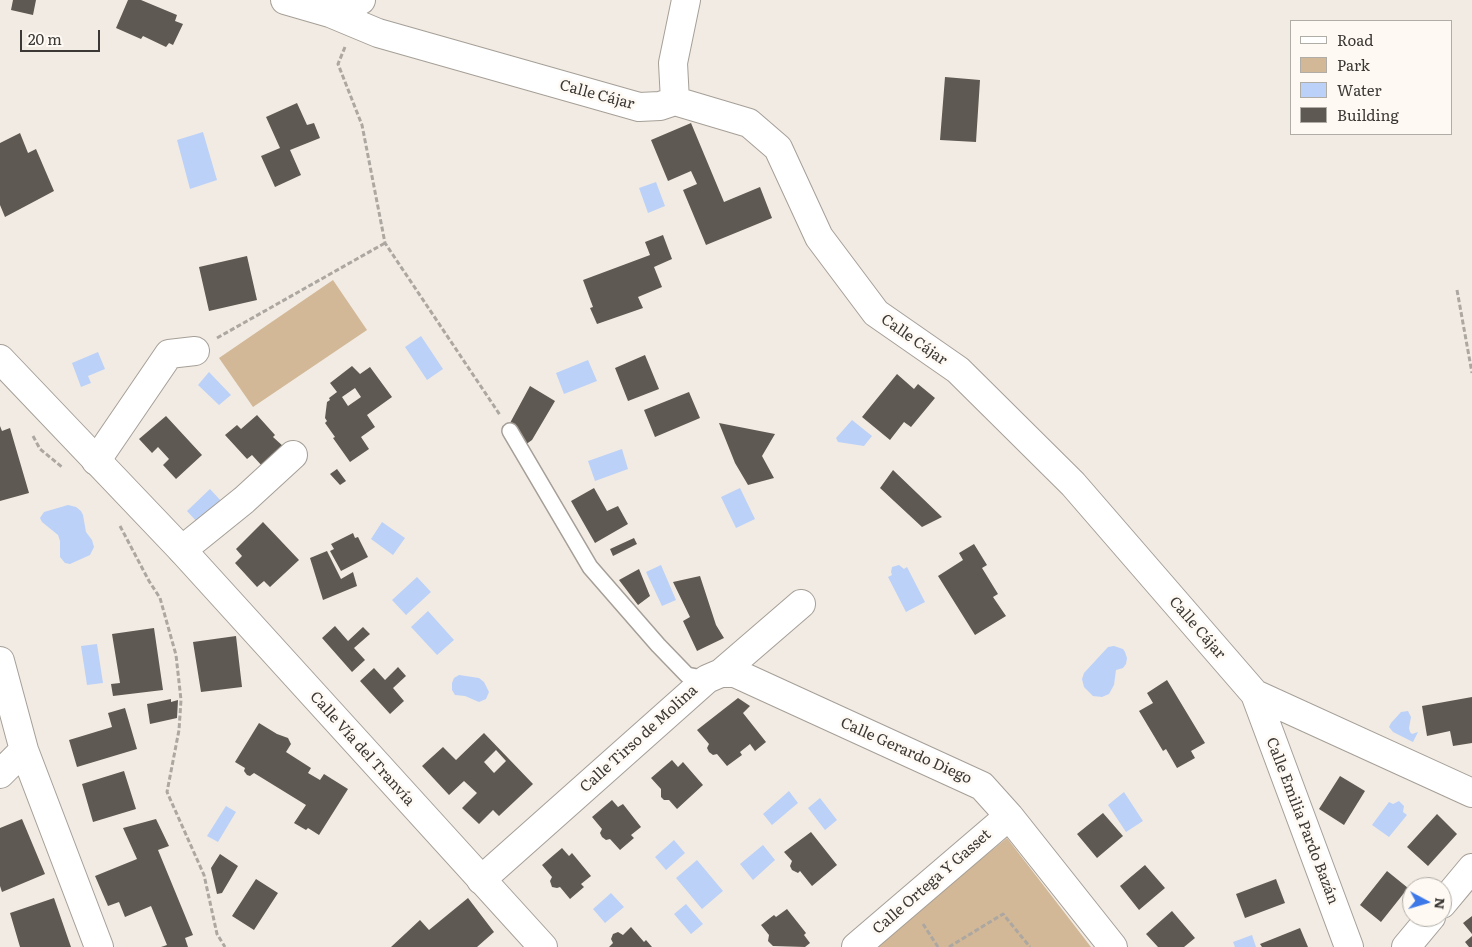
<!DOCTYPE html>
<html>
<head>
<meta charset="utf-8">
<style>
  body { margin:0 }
  #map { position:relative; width:1472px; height:947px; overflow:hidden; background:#f2ebe3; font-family:Literata,serif }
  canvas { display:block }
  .legend { position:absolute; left:1290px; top:20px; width:162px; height:115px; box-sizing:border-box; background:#fef9f2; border:1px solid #b0aca6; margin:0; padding:6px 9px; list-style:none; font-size:15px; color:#3b3835 }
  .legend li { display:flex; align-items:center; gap:10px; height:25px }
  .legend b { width:25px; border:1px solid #b0aca6 }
  .north { position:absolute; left:1402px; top:877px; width:50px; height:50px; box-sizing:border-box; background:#fef9f2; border:1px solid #b0aca6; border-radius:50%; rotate:96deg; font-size:14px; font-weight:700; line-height:20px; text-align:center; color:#3b3835 }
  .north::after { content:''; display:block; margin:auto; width:18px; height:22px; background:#3c78e7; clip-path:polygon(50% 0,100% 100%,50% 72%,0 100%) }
  .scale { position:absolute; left:20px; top:30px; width:80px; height:22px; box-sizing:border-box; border:2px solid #3b3835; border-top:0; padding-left:6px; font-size:15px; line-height:18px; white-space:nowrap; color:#3b3835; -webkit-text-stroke:4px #fef9f2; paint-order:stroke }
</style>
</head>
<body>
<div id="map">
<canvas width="1472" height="947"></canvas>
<ul class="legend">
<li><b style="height:6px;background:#fff"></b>Road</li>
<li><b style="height:14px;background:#d2b897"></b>Park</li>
<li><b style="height:14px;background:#bbd1f8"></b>Water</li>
<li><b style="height:14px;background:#5e5952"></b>Building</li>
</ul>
<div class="north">N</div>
<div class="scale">20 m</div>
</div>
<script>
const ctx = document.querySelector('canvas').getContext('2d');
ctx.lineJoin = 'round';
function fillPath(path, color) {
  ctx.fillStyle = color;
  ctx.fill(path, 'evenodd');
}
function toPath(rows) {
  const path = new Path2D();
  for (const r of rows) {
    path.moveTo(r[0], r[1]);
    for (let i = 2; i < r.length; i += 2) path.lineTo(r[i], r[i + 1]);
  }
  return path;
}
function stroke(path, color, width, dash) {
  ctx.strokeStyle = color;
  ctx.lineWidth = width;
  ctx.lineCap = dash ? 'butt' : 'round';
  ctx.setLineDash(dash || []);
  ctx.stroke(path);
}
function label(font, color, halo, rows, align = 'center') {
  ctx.font = font + ' Literata,serif';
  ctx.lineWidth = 5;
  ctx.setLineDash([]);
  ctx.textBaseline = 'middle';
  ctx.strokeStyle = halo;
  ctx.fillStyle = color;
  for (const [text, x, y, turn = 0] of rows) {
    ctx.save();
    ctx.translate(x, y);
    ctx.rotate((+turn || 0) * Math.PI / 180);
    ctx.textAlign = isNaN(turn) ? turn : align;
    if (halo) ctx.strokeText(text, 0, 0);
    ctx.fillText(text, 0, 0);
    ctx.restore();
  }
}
const green = toPath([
  [333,280,367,330,253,407,219,358],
  [1007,838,1091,947,873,947]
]);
const water = toPath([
  [203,132,217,180,190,189,177,140],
  [656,182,665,206,648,213,639,188],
  [421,336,443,369,427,380,405,347],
  [98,352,105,369,88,376,91,383,81,387,72,363],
  [588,360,597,381,564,394,556,373],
  [209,372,231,395,219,405,198,385],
  [852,420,872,436,864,446,838,442,836,438],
  [622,449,628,469,595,481,588,461],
  [740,488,755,519,736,528,721,497],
  [210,489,222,502,198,523,187,511],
  [68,505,76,507,81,511,83,515,86,532,92,540,94,547,90,555,70,564,65,563,60,557,60,541,58,535,42,522,40,518,44,512],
  [382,522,405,538,393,555,371,539],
  [661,565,676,600,662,606,646,572],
  [899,565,904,569,907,567,925,602,906,612,888,577,892,575,891,572,892,567],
  [417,577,431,592,406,615,392,600],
  [428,611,454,640,437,655,411,627],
  [97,644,103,683,87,685,81,646],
  [1114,646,1123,649,1125,652,1127,658,1126,664,1123,668,1116,670,1114,685,1109,694,1102,697,1093,696,1084,687,1082,679,1084,673,1108,647],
  [459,675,479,678,484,682,489,692,486,699,479,702,465,696,455,695,452,690,452,683,454,678],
  [1408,711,1411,717,1409,728,1410,732,1412,734,1418,732,1413,742,1393,732,1389,727,1391,723,1401,712],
  [789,791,798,803,772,825,763,814],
  [1124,792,1143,821,1126,832,1108,805],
  [820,798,837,820,825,830,808,808],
  [1399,801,1404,806,1403,812,1407,815,1389,837,1372,825,1389,802,1393,804],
  [226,806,236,812,218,842,207,836],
  [674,840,685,853,666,870,655,857],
  [763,845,775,860,753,880,740,864],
  [697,860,723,891,702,909,676,878],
  [611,893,624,907,605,923,593,909],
  [686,904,703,924,691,934,674,914],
  [1252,935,1256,947,1235,947,1233,942]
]);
const building = toPath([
  [13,0,36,0,33,15,11,10],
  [128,0,141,0,177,15,175,21,183,24,173,45,169,43,166,47,143,36,141,39,116,28],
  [945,77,980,80,976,142,940,140],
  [297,103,307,125,314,123,320,138,290,150,301,175,275,187,261,156,280,148,266,117],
  [691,123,724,202,760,187,772,218,706,245,683,190,697,184,691,171,668,181,651,140],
  [20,133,28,153,36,149,54,191,5,217,0,205,0,143],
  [663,235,672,259,654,267,662,287,638,297,643,308,597,324,590,308,593,307,583,280,650,255,645,242],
  [247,256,257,300,209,311,199,267],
  [645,355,659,389,628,401,615,368],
  [352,366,360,374,370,367,392,397,367,415,375,427,361,437,369,449,350,462,333,438,335,437,325,423,327,421,325,418,327,402,330,400,329,398,337,392,330,383],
  [355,388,361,397,348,406,342,397],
  [897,374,914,389,918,384,935,398,911,427,904,422,890,440,862,417],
  [530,386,555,401,532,440,525,445,510,423],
  [689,392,700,418,655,437,644,410],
  [257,415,275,435,273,437,284,447,263,467,252,455,247,459,225,435,237,425,241,429],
  [166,416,202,455,176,479,163,465,169,459,158,447,152,453,139,439],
  [719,423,775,434,762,456,774,478,748,485,735,463],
  [0,426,2,431,10,428,29,493,0,501],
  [337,469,346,481,340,485,330,474],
  [893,470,942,517,922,527,880,488],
  [594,488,607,511,618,506,628,524,595,543,571,501],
  [263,522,299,560,270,587,264,581,257,587,235,563,242,556,236,549],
  [353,533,355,538,358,537,368,557,341,571,330,551,334,549,331,544],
  [634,538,637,544,613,556,610,549],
  [974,544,987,565,982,568,998,594,993,597,1006,616,975,635,938,576,963,560,959,553],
  [327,551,341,579,353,572,357,586,323,600,310,558],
  [639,569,650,596,638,605,619,580],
  [700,576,716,625,724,638,697,651,683,621,690,617,673,582],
  [335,626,348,641,363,627,370,634,354,648,365,660,352,672,322,638],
  [154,628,163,690,113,696,111,684,120,683,112,634],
  [236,636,242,687,201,692,193,642],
  [398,667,406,676,393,688,404,701,390,714,360,681,374,668,385,680],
  [1167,680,1205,743,1191,751,1195,758,1177,768,1166,749,1163,751,1139,711,1153,703,1147,693],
  [1472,697,1472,743,1453,746,1450,731,1427,736,1422,706],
  [738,698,750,706,743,713,766,742,755,751,750,744,740,752,742,755,727,766,717,754,713,755,709,752,707,748,709,744,697,730],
  [171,699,171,702,178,700,177,718,150,724,147,704],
  [125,708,137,749,77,767,69,740,112,727,108,713],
  [259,723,277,734,288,738,291,744,286,752,311,768,308,773,320,780,324,774,348,789,319,835,308,828,306,830,294,823,306,805,254,773,250,776,247,775,244,771,245,768,235,762],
  [484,733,533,784,499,816,493,810,479,824,462,808,477,793,464,781,449,795,422,766,443,747,456,760],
  [496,750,506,761,494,773,484,762],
  [672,760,678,767,683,762,703,785,677,809,669,800,664,800,661,797,661,789,651,778],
  [124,771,136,809,93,822,82,784],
  [1340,776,1365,791,1344,825,1319,809],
  [612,800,618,807,623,804,641,827,631,835,634,838,620,850,610,839,606,840,602,837,600,833,602,829,592,817],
  [1103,813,1123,836,1097,858,1077,834],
  [1437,814,1457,834,1428,866,1407,847],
  [22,819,45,874,2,892,0,886,0,828],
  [156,819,169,846,158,850,193,935,185,938,188,947,161,947,167,945,151,906,125,917,119,902,108,906,95,876,137,859,123,828],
  [811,832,837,865,812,886,800,871,798,873,792,870,790,866,792,861,784,852],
  [562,848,569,856,572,853,591,876,581,884,584,887,570,899,560,887,557,888,552,887,550,881,552,877,542,865],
  [220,854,238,866,222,893,217,894,211,868],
  [1145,865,1165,888,1139,910,1120,886],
  [1387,871,1408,888,1381,922,1360,905],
  [256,879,278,893,254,930,232,916],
  [1276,879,1285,903,1245,918,1236,894],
  [54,898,71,947,20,947,10,913],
  [468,898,494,932,477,947,391,947,420,920,429,930],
  [787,909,806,933,804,935,810,943,805,947,773,946,768,941,769,935,761,925,774,915,776,917],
  [1172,911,1195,938,1184,947,1158,947,1146,934],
  [1472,916,1472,934,1463,923],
  [631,927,644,942,646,940,652,947,609,947,613,943,611,939,613,934,618,932,623,935],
  [1300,928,1308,947,1262,947,1260,944],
  [1472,936,1472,947,1469,947,1465,942]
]);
const path = toPath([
  [345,47,338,64,362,125,385,243,500,415],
  [1457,290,1472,373],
  [217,338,385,243],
  [33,436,40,449,62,467],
  [120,526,149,581,160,598,176,655,181,700,179,730,167,792,204,875,217,934,225,947],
  [923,924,938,947],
  [949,947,1003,914,1030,947]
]);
const service = toPath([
  [510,431,590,567,658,645,687,675,707,679]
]);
const minor = toPath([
  [285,0,330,13,378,33,639,107,660,106,675,101,749,123,778,148,819,237,876,313,958,370,1073,484,1255,694,1472,793],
  [330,13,361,0],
  [675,101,673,63,686,0],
  [96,461,169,354,195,351],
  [182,550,244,500,293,455],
  [0,661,24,750,99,947],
  [721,673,735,673,982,786,1009,816,1113,947],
  [1255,694,1349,947],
  [0,774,24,750],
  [481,880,707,679,721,673,801,604],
  [1442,904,1472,868],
  [856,947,1009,816],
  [1406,947,1431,917]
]);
const tertiary = toPath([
  [0,359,182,550,543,947]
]);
const streetNames = [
  ["Calle Cájar",597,95,15],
  ["Calle Cájar",914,340,35],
  ["Calle Cájar",1197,628,49],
  ["Calle Tirso de Molina",639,739,-42],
  ["Calle Vía del Tranvía",362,749,48],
  ["Calle Gerardo Diego",906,751,24],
  ["Calle Emilia Pardo Bazán",1302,821,69],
  ["Calle Ortega Y Gasset",932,882,-41]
];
fillPath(green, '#d2b897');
fillPath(water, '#bbd1f8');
fillPath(building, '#5e5952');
stroke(service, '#a59f97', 18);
stroke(minor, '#a59f97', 30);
stroke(tertiary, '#a59f97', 30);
stroke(path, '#aca7a1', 3, [5, 2.5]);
stroke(service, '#fff', 15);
stroke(minor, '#fff', 28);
stroke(tertiary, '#fff', 28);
label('15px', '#3b3835', '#fef9f2', streetNames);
</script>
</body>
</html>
